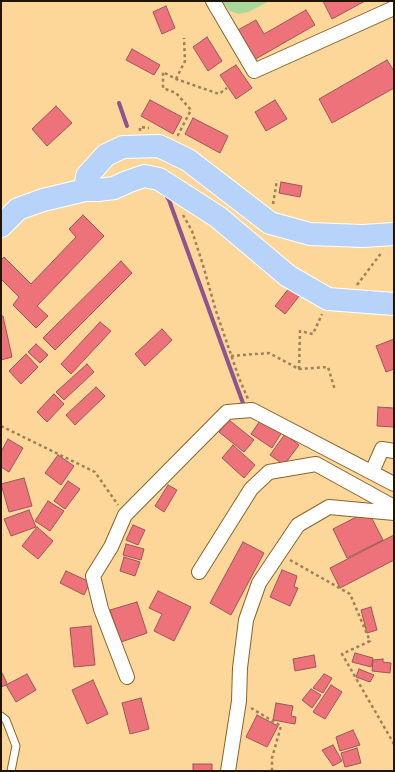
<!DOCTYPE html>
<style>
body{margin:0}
#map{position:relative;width:395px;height:772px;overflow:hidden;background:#fdd69a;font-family:"Golos Text",sans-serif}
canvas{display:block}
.frame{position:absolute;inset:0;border:2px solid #221400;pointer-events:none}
</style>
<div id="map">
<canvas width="395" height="772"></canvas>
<div class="frame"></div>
</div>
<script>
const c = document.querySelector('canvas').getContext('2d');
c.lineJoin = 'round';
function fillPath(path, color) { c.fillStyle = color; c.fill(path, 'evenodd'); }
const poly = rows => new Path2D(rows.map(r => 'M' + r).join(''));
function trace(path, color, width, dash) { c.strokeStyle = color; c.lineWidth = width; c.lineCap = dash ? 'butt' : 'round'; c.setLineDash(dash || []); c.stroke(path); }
fillPath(poly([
 [222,1,270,1,248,12,239,14,230,11]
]), '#aad89a');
trace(poly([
 [119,103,127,126],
 [165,194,169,200,244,406]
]), '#8c5590', 4);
const building = poly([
 [323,1,365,1,332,19,323,1],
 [166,6,175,28,162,34,153,12,166,6],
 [306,10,315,25,254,60,238,30,256,20,264,34,306,10],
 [207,37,222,61,208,71,193,47,207,37],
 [132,49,160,65,154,75,126,60,132,49],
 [387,60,394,71,394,88,332,123,319,99,387,60],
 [236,65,252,88,236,99,220,75,236,65],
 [150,100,182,117,173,134,141,116,150,100],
 [275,100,287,119,266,131,255,112,275,100],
 [56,106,72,123,47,146,32,129,56,106],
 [193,118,228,136,220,153,185,134,193,118],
 [281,182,302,186,300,197,279,193,281,182],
 [83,215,104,236,37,306,48,316,36,328,13,305,19,297,1,279,1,260,4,257,31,284,76,237,69,229,83,215],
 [121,261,132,273,55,350,43,338,121,261],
 [290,287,300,295,285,314,275,306,290,287],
 [1,316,3,316,12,357,1,360,1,316],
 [100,322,111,331,71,374,61,364,100,322],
 [162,329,172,340,145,366,135,354,162,329],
 [394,339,394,369,386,372,376,346,394,339],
 [36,344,48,355,40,363,28,352,36,344],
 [26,354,38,367,21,384,9,371,26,354],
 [87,364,94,372,64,400,56,392,87,364],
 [96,387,105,396,75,425,66,415,96,387],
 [54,394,64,404,47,422,37,412,54,394],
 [378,407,394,408,394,427,377,426,378,407],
 [262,418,282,432,272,448,251,434,262,418],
 [229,420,254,440,244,452,219,432,229,420],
 [285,434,299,445,284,465,270,455,285,434],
 [8,439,23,448,9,472,1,467,1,452,8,439],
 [233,445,255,465,244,478,222,458,233,445],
 [58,455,74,466,61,485,45,473,58,455],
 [24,478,32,506,9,512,1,484,24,478],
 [68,481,80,489,65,509,54,501,68,481],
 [168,485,177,490,164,512,155,506,168,485],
 [48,501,64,511,50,531,35,521,48,501],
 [29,510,36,527,11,536,4,519,29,510],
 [368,511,383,540,347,558,333,529,368,511],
 [133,525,145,530,138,545,126,540,133,525],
 [37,527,53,541,38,559,22,546,37,527],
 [394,535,394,560,340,588,330,568,394,535],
 [243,542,264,553,231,615,210,603,243,542],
 [126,544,144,549,141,560,123,555,126,544],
 [124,557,140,562,135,576,120,571,124,557],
 [282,570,297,576,294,587,298,588,290,606,270,597,282,570],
 [66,571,90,582,84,595,60,583,66,571],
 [158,591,191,607,174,641,154,631,162,614,149,608,158,591],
 [137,602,147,633,121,642,110,610,137,602],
 [371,607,377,630,367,633,361,610,371,607],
 [91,626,95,665,74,667,70,628,91,626],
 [355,653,373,658,371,667,352,662,355,653],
 [314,655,316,667,295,671,293,659,314,655],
 [383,659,383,662,391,663,390,673,372,671,373,660,383,659],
 [359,669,374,675,370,682,356,677,359,669],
 [1,671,7,683,6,685,1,687,1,671],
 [27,674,36,690,16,702,6,685,27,674],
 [324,674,332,678,323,693,313,688,324,674],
 [93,680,108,714,87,724,72,690,93,680],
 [331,685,342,692,325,719,313,712,331,685],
 [311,689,321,695,312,708,302,700,311,689],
 [141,698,149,729,130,734,122,703,141,698],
 [276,703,293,706,291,716,296,717,295,724,273,720,276,703],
 [257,715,278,726,267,747,246,737,257,715],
 [353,730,360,745,340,751,336,737,353,730],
 [333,745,342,761,333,766,322,750,333,745],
 [357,748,361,763,345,767,341,753,357,748],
 [193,764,212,764,212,771,193,771,193,764]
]);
fillPath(building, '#ee7279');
trace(building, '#9a575a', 1);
const service = poly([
 [1,716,6,720,16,746,11,771]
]);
const minor = poly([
 [213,1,254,71,394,8],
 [372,472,382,449,394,451],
 [199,572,251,489,269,472,316,464,394,507],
 [127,677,101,609,93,576,111,547,125,515,227,412,252,410,394,484],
 [228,771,239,701,240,668,246,620,259,583,298,525,329,507,394,513]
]);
const primary = poly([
 [85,190,87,176,106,155,123,147,159,146,188,160,270,223,310,234,363,236,394,234],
 [1,226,18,209,43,200,85,190,98,190,114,188,127,182,144,176,159,179,218,217,288,276,328,299,394,304]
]);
trace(service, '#88652a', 9);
trace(minor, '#88652a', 16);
trace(primary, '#fff', 24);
trace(poly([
 [176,79,185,61,184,38],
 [140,131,140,127,149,128],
 [177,135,178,135,191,110,176,93,163,88,163,72,176,79,219,94,227,88],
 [273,204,277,180],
 [183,215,192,231,203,265,216,311,239,378,248,399],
 [357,285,382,252],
 [231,356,269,353,299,369,328,367,335,390],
 [299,369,300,331,313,334,322,314],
 [1,426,95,472,118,505],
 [290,560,350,594,370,641,342,654,394,744],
 [251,708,281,726,272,758,272,771]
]), '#9d8157', 2.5, [3, 3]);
trace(service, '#fff', 7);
trace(minor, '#fff', 14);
trace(primary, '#b8d3fa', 22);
</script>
